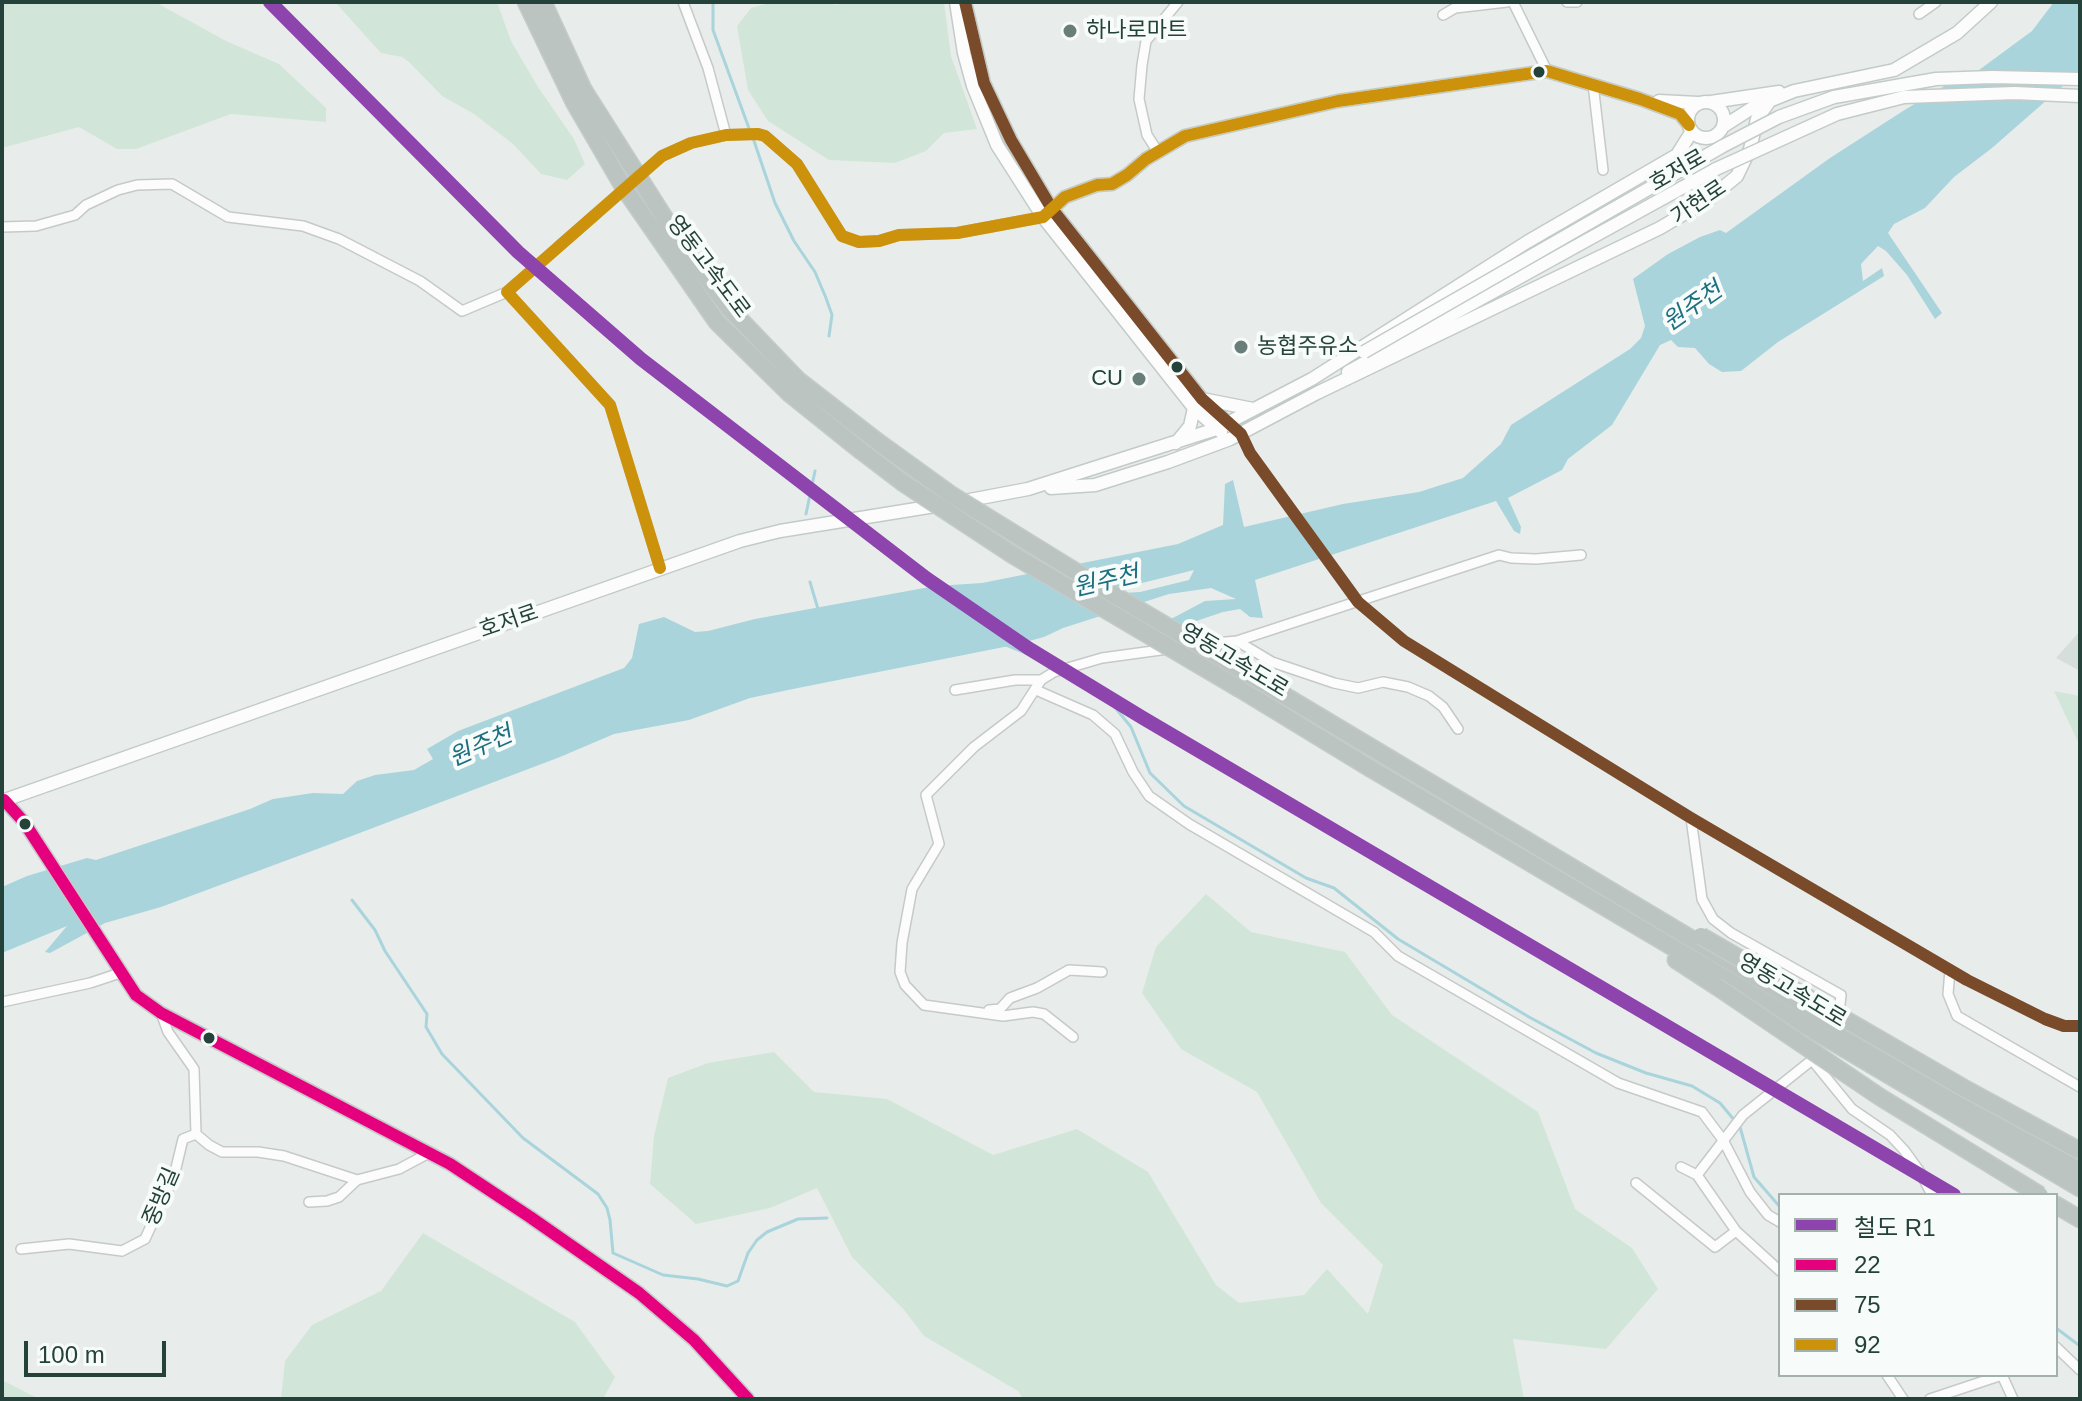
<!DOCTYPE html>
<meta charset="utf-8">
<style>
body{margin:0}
#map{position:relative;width:2082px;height:1401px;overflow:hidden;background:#e8edeb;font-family:Arial,"Noto Sans KR",sans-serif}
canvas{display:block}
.frame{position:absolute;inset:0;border:4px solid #24423a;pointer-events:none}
.legend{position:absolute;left:1778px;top:1193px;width:280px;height:184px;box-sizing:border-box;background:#f7fbf9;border:2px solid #a3b1ad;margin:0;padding:10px 14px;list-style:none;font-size:24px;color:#24423a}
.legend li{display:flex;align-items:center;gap:16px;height:40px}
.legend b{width:40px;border:2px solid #a3b1ad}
.scale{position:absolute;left:24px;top:1341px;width:142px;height:36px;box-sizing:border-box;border:4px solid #24423a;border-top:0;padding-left:10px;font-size:24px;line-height:28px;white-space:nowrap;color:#24423a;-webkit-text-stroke:6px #f7fbf9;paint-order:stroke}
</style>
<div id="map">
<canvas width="2082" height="1401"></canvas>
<div class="frame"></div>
<ul class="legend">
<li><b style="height:10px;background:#8e44ad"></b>철도 R1</li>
<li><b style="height:10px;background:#e5007d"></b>22</li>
<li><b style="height:10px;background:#7a4b2a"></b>75</li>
<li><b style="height:10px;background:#cd920c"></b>92</li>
</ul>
<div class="scale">100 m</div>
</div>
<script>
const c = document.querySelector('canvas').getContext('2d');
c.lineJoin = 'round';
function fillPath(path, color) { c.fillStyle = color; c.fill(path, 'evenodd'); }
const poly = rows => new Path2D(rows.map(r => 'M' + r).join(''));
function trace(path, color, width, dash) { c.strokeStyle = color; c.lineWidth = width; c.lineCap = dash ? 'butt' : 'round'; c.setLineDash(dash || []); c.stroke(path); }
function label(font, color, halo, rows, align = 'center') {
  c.font = font + ' Arial,"Noto Sans KR",sans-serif'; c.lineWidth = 8; c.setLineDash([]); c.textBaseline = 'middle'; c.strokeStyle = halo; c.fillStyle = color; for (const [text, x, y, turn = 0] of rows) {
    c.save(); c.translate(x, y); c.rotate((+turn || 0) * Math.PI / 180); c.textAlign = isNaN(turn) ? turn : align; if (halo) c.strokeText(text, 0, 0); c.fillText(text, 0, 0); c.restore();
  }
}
fillPath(poly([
 [2080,631,2080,671,2056,658]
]), '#d6dedb');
fillPath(poly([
 [2,2,155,2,226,41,279,64,326,108,326,122,231,114,136,149,117,149,79,127,2,148],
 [335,2,497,2,511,41,538,87,574,139,585,164,567,180,541,174,513,144,474,114,442,96,409,62,402,57,381,53],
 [773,2,817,2,837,5,843,2,944,2,951,56,977,129,944,133,926,151,895,163,829,160,768,121,748,90,737,26,751,8],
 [2054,691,2080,696,2080,746],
 [1206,894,1251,932,1345,952,1392,1015,1538,1112,1575,1209,1632,1248,1658,1289,1606,1349,1513,1339,1524,1399,1023,1399,1018,1391,924,1336,905,1311,852,1257,817,1188,770,1208,696,1224,650,1184,654,1136,668,1078,708,1063,774,1052,814,1092,887,1099,993,1155,1077,1129,1148,1172,1216,1285,1239,1303,1304,1295,1327,1269,1368,1314,1383,1265,1321,1203,1257,1092,1181,1049,1142,993,1156,947],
 [423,1233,575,1322,615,1377,603,1399,281,1399,285,1361,312,1325,381,1291],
 [2,1380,39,1399,2,1399]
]), '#d1e6d8');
fillPath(poly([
 [2054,2,2080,2,2080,71,1992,148,1954,177,1925,208,1894,224,1888,233,1942,313,1935,319,1907,275,1886,251,1878,246,1861,264,1863,281,1882,268,1884,276,1778,342,1741,371,1722,372,1709,364,1695,348,1678,347,1671,340,1660,345,1612,425,1568,459,1562,470,1508,498,1521,527,1520,534,1514,531,1496,501,1255,580,1263,618,1250,617,1240,609,1223,612,1149,637,1169,620,1205,601,1236,599,1211,588,1169,594,1063,628,1044,637,1014,645,788,690,750,698,689,720,614,734,560,757,328,845,161,907,105,923,50,953,45,952,67,926,2,953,2,887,27,876,87,858,96,860,250,809,273,799,313,793,343,794,357,781,375,775,414,770,433,759,427,749,458,731,624,668,632,658,639,624,664,617,695,632,708,631,755,619,935,586,982,583,1178,544,1223,525,1225,484,1233,480,1244,527,1343,504,1419,492,1463,478,1501,444,1511,425,1630,349,1641,338,1645,326,1633,279,1668,254,1700,237,1720,230,1726,233,1830,158,1903,111,1951,82,1960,84,2032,31],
 [1194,570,1189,580,1140,592,1123,593,1130,586]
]), '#a9d4db');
trace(poly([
 [713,2,713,30,750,131],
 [753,138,775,203,794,241,815,272,826,298,832,315,829,336],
 [806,514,815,471],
 [810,582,818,609],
 [1006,645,1043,660,1057,669],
 [1063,673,1113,705,1131,727,1150,773,1184,806,1306,878,1334,888,1398,939,1529,1017,1596,1053,1646,1073,1692,1086,1720,1103,1740,1127,1754,1177,1780,1207],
 [352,900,375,930,385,951,427,1014,426,1027,442,1054,523,1138,598,1194,607,1208,610,1220,613,1253,663,1275,698,1279,727,1286,738,1281,748,1253,757,1240,767,1232,798,1219,827,1218],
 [2056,1328,2080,1346]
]), '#a9d4db', 3);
trace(poly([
 [595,215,662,156],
 [517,283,559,246]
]), '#c1cbc8', 9, [9, 4.5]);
const street = poly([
 [683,2,708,68,726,135],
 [1513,2,1547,71],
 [1567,2,1577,2],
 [1919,14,1936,2],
 [1443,15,1455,8,1507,2],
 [1593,84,1603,170],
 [1158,152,1147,135,1139,99,1142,65,1146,41,1178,2],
 [662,156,691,143,726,135,758,134,765,136,797,164,842,236,859,242,879,241,899,235,957,233,1043,217],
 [2,227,36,226,75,215,86,205,118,190,137,185,172,184,228,217,303,226,339,239,420,281,462,311,507,292],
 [559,246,595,215],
 [517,283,507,292,610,405,660,568],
 [1241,434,1250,453,1358,602,1404,641,1691,818,1967,980,2045,1019,2064,1026,2080,1026],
 [1237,641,1272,662,1334,683,1358,688,1383,682,1408,687,1429,696,1443,707,1458,729],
 [1203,644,1237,641,1499,555,1511,558,1536,559,1581,555],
 [955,690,1015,680,1041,680],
 [1036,690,1093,715,1115,734,1133,772,1149,796,1189,824,1374,932,1398,956,1618,1083,1702,1112,1723,1140,1750,1192,1768,1215,1780,1222],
 [1691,818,1702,899,1713,919,1731,933,1841,995,1839,1013],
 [1950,970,1948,994,1957,1016,2080,1087],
 [2,1002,90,983,120,973],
 [989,1010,1000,1009,1010,998,1037,988,1069,970,1102,972],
 [1073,1037,1044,1014,1033,1012,1003,1016,924,1005,905,985,900,972,902,943,912,889,939,844,926,795,974,747,1021,711,1041,680,1054,672,1102,658,1168,649],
 [1815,1055,1812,1060,1852,1109,1890,1135,1904,1150,1920,1172,1932,1195],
 [196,1134,209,1145,222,1152,258,1152,284,1156,357,1180,399,1169,429,1153],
 [1681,1167,1697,1175,1736,1231,1780,1271],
 [1697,1175,1743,1115,1812,1060],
 [1636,1183,1715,1247,1736,1231],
 [309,1202,327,1201,339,1197,357,1180],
 [21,1249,69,1244,122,1251,145,1239,174,1176,183,1139,196,1134,194,1069,168,1032,161,1013],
 [2056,1347,2080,1370],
 [1887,1375,1903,1399],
 [2002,1375,2013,1399],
 [1930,1399,2002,1375]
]);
const secondary = poly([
 [956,2,964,53,973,86,997,145,1043,217,1194,408,1221,432],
 [965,2,984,83,1011,140,1052,209,1202,399,1231,426],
 [1659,101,1698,103],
 '1688 120a18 18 0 1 1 36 0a18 18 0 1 1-36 0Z',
 [1711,102,1779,92],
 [1724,126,1752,108,1794,91,1894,70,1957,33,1991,2],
 [1043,217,1065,197,1097,185,1112,184,1127,175,1146,159,1185,136,1338,101,1547,71,1640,99,1680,114,1689,125],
 [1348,372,1716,169],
 [1202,399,1253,409],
 [1176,443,1190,426,1194,408],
 [1051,488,1095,485,1168,462,1230,439,1317,393,1660,228,1709,199,1737,176,1750,149,1757,119,1769,102],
 [959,502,1028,489,1216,429,1312,379,1527,242,1677,155,1692,131],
 [4,800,24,822,136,995,161,1013,450,1164,530,1217,639,1293,694,1340,748,1399],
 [2,801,740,541,780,531,941,505]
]);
const highway = poly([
 [526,2,574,102,624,188,717,322,789,393,860,450],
 [543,2,583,89,683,247,729,308,798,380,878,442],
 [1260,681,2080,1171],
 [1240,689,1368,767,2080,1188],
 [1676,960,1716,986],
 [2056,1205,2080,1219]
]);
trace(street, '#c5cac8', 12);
trace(secondary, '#c3cbc8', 15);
trace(highway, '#c3ccc9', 19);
trace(street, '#fcfcfc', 9);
trace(secondary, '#fcfcfc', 12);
trace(highway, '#bcc4c2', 16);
const secondaryBridge = poly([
 [1716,169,1837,114,1904,97,2015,93,2080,96],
 [1364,352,1723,146,1779,117,1834,97,1936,79,1992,77,2080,79]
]);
const highwayBridge = poly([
 [878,442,950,494,1104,589,1260,681],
 [860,450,902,482,1013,555,1240,689],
 [1701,936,1962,1087,2080,1151],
 [1716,986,1880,1097,2040,1195]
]);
trace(secondaryBridge, '#c3cbc8', 15, []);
trace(highwayBridge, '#c3ccc9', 19, []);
trace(secondaryBridge, '#fcfcfc', 12);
trace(highwayBridge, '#bcc4c2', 16);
trace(poly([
 [4,800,24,822,136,995,161,1013,450,1164,530,1217,639,1293,694,1340,748,1399]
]), '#e5007d', 12);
trace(poly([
 [965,2,984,83,1011,140,1052,209,1202,399,1241,434,1250,453,1358,602,1404,641,1691,818,1967,980,2045,1019,2064,1026,2080,1026]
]), '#7a4b2a', 12);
trace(poly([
 [660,568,610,405,507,292,662,156,691,143,726,135,758,134,765,136,797,164,842,236,859,242,879,241,899,235,957,233,1043,217,1065,197,1097,185,1112,184,1127,175,1146,159,1185,136,1338,101,1547,71,1640,99,1680,114,1689,125]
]), '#cd920c', 12);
trace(poly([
 [270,2,518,252,641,359,926,578,1028,648,1143,718,1954,1195]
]), '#8e44ad', 14);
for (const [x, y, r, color] of [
 [1070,31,8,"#697e78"],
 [1539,72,7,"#24423a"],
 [1241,347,8,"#697e78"],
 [1177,367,7,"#24423a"],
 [1139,379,8,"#697e78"],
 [25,824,7,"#24423a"],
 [209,1038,7,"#24423a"]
]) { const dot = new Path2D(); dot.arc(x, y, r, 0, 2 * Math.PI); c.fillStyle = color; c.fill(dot); trace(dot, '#f7fbf9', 3); }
label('22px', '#24423a', '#f7fbf9', [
 ["하나로마트",1086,31],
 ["농협주유소",1257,347],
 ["CU",1123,379,"right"]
], 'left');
label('22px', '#24423a', '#f7fbf9', [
 ["호저로",1678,171,-30],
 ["가현로",1699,203,-34],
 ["영동고속도로",708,267,53],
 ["호저로",509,622,-19],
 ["영동고속도로",1234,661,31],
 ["영동고속도로",1792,991,31],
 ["중방길",162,1197,-67]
]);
label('italic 24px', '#1c6f80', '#f7fbf9', [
 ["원주천",1693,307,-35],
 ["원주천",1106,582,-13],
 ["원주천",481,747,-24]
]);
</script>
